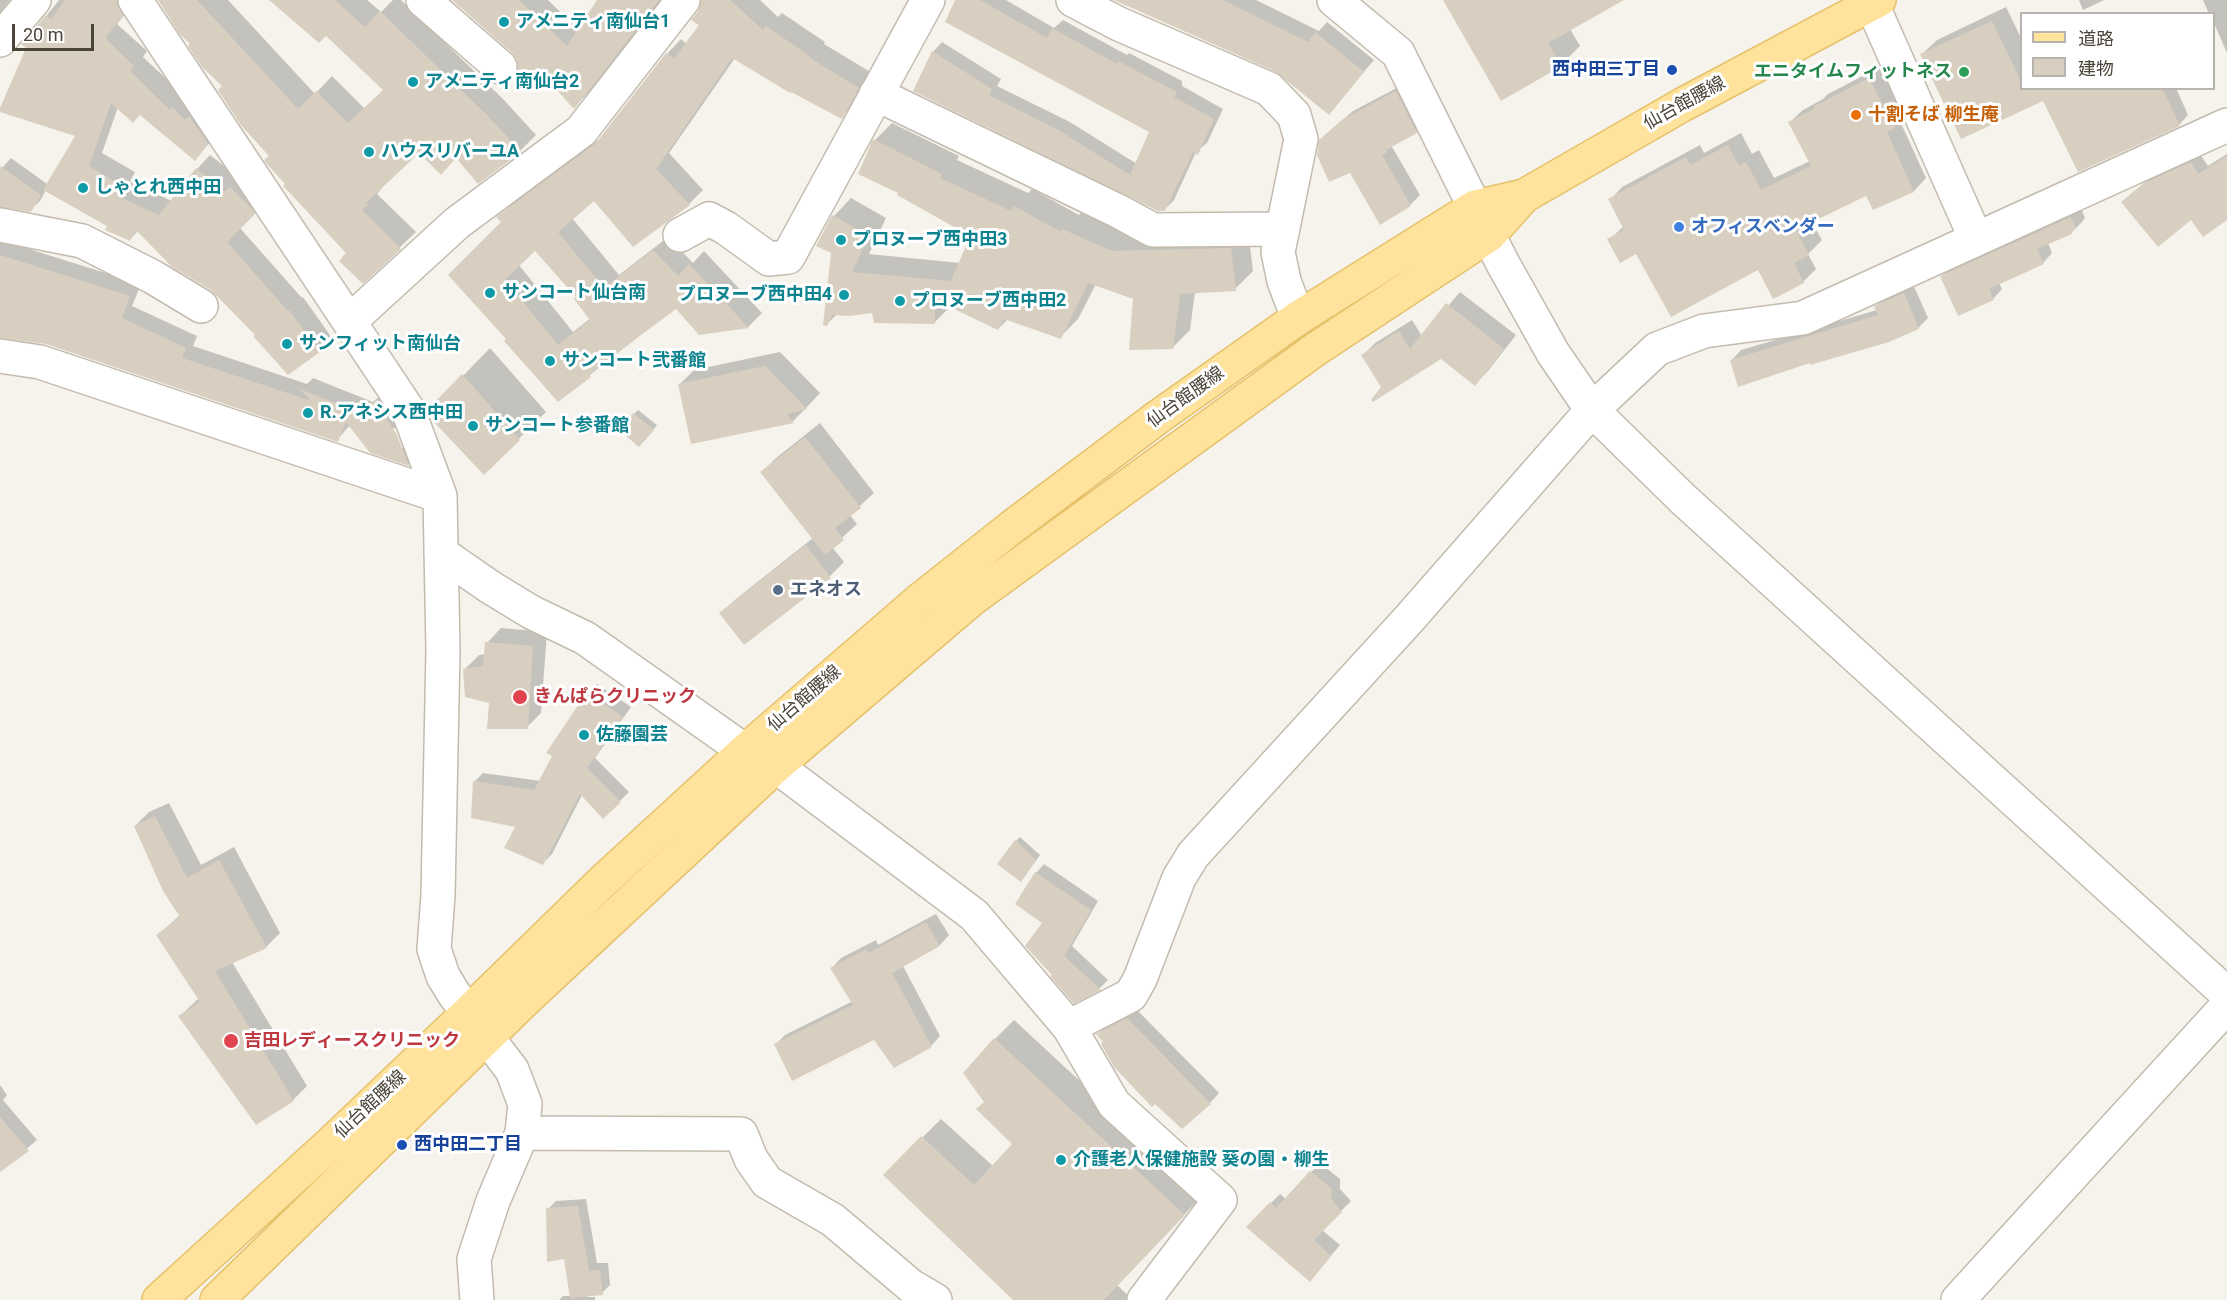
<!DOCTYPE html>
<meta charset="utf-8">
<style>
body{margin:0}
#map{position:relative;width:2227px;height:1300px;overflow:hidden;background:#f6f3ec;font-family:Roboto,"Noto Sans JP",sans-serif}
canvas{display:block}
.legend{position:absolute;left:2020px;top:12px;width:195px;height:78px;box-sizing:border-box;background:#fff;border:2px solid #b7b4b0;margin:0;padding:8px 10px;list-style:none;font-size:18px;color:#4b4439}
.legend li{display:flex;align-items:center;gap:12px;height:30px}
.legend b{width:30px;border:2px solid #b7b4b0}
.scale{position:absolute;left:12px;top:24px;width:82px;height:27px;box-sizing:border-box;border:3px solid #4b4439;border-top:0;padding-left:8px;font-size:18px;line-height:21px;white-space:nowrap;color:#4b4439;-webkit-text-stroke:4px #fff;paint-order:stroke}
</style>
<div id="map">
<canvas width="2227" height="1300"></canvas>
<ul class="legend">
<li><b style="height:8px;background:#ffe39c"></b>道路</li>
<li><b style="height:16px;background:#d8cfc1"></b>建物</li>
</ul>
<div class="scale">20 m</div>
</div>
<script>
const c = document.querySelector('canvas').getContext('2d');
c.lineJoin = 'round';
function fillPath(path, color) { c.fillStyle = color; c.fill(path, 'evenodd'); }
const poly = rows => new Path2D(rows.map(r => 'M' + r).join(''));
function trace(path, color, width, dash) { c.strokeStyle = color; c.lineWidth = width; c.lineCap = dash ? 'butt' : 'round'; c.setLineDash(dash || []); c.stroke(path); }
function label(font, color, halo, rows, align = 'center') {
  c.font = font + ' Roboto,"Noto Sans JP",sans-serif'; c.lineWidth = 6; c.setLineDash([]); c.textBaseline = 'middle'; c.strokeStyle = halo; c.fillStyle = color; for (const [text, x, y, turn = 0] of rows) {
    c.save(); c.translate(x, y); c.rotate((+turn || 0) * Math.PI / 180); c.textAlign = isNaN(turn) ? turn : align; if (halo) c.strokeText(text, 0, 0); c.fillText(text, 0, 0); c.restore();
  }
}
fillPath(poly([
 [0,0,10,0,0,13],
 [59,0,133,0,135,2,117,24,147,51,143,57,221,130,195,159,140,114,118,107,102,153,135,172,130,182,172,201,197,169,210,155,267,199,240,228,302,298,303,297,332,338,319,351,257,335,212,289,138,231,130,239,46,190,40,201,30,210,0,205,2,168,11,158,47,184,77,135,28,47,24,44],
 [159,0,228,0,315,94,332,76,365,109,385,90,326,34,271,0,367,0,381,12,393,0,401,0,504,100,536,135,520,151,457,157,419,151,381,187,382,188,377,194,416,232,363,282,348,253,287,184,224,86],
 [454,0,548,0,579,30,599,0,661,0,588,93,574,107,540,68,519,60,513,52],
 [703,0,760,0,778,17,782,13,825,42,824,44,872,73,856,103,841,117,735,58,669,153,703,190,689,204,594,199,572,218,619,275,668,237,693,263,704,251,762,313,748,327,676,307,558,400,508,339,450,275,503,222,498,218,512,204,601,138,667,54,681,39,687,44,702,25],
 [535,249,578,297,591,318,573,332,519,265],
 [957,0,1006,0,1054,28,1063,20,1127,55,1129,53,1182,81,1182,86,1223,109,1207,143,1196,152,1174,200,1164,210,915,90,933,52,942,42,1001,79,997,86,1070,122,1137,164,1151,131],
 [1117,0,1256,0,1319,31,1327,22,1374,60,1329,113,1277,70],
 [1445,0,1621,0,1570,29,1580,46,1561,65],
 [2079,0,2104,0,2083,10],
 [2203,0,2227,0,2227,53,2214,23,2214,14,2209,14],
 [2006,7,2022,40,2022,88,2176,88,2188,115,2179,125,2042,94,2031,105,1922,54,1937,40],
 [1882,66,1907,114,1900,121,1926,178,1914,191,1874,208,1867,194,1811,221,1822,240,1808,254,1816,269,1803,282,1758,268,1637,252,1609,240,1624,226,1610,200,1622,187,1700,145,1704,153,1741,133,1752,154,1759,150,1774,178,1810,161,1790,122,1803,110,1823,99,1828,94],
 [1406,83,1426,123,1416,132,1391,145,1420,195,1411,204,1381,223,1351,171,1331,130,1353,111],
 [892,123,959,156,957,160,1028,193,1032,189,1079,215,1081,213,1130,233,1248,231,1253,271,1235,289,1195,292,1190,330,1173,347,1134,298,1096,284,1078,319,1060,337,1008,319,998,329,951,306,934,323,874,312,837,314,827,324,833,253,818,245,834,216,851,198,886,218,869,254,960,263,972,235,875,140],
 [2200,154,2208,166,2227,154,2227,218,2191,218,2132,193,2155,174],
 [2081,208,2085,218,2081,223,2071,233,2048,243,2052,253,2043,263,1999,283,2002,289,1993,299,1942,277,1951,267],
 [0,240,141,284,132,306,197,336,193,346,307,384,313,378,373,402,388,389,420,453,408,464,371,452,350,425,337,440,46,343,0,336],
 [396,427,404,448,400,448,393,429],
 [1913,284,1928,318,1918,328,1811,361,1732,360,1741,350,1877,310,1876,307,1885,297],
 [1460,292,1516,335,1488,371,1475,384,1441,357,1383,387,1363,355,1375,343,1412,320,1422,336],
 [490,348,546,412,484,473,430,410],
 [780,352,820,393,807,407,793,421,692,443,680,384,694,370],
 [638,410,657,425,644,441,634,414],
 [820,423,874,493,850,515,857,524,832,547,844,562,830,576,721,613,736,599,813,538,762,472,776,458],
 [501,628,547,632,541,713,527,727,490,701,465,669,479,655,486,654,487,643],
 [597,684,631,707,595,758,629,792,604,817,582,795,552,854,542,864,518,826,474,782,483,773,541,781,588,693],
 [169,803,201,865,234,847,280,933,266,947,232,962,307,1086,293,1100,257,1123,180,1016,199,998,158,935,180,915,135,826,149,812],
 [1020,837,1040,855,1025,876,1016,841],
 [1044,864,1098,901,1072,946,1108,980,1100,988,1074,1002,1044,922,1036,873],
 [936,914,949,935,940,945,903,966,940,1036,931,1046,875,1038,776,1044,785,1035,853,1001,832,968,841,958,876,940,878,945],
 [1137,1010,1219,1093,1210,1103,1105,1042,1098,1034,1107,1025],
 [1014,1020,1203,1195,1117,1285,1130,1297,1127,1300,1015,1300,885,1175,941,1119,993,1166,1014,1144,986,1101,995,1039],
 [0,1085,7,1095,3,1100,37,1140,0,1171],
 [1320,1163,1340,1179,1340,1189,1351,1201,1322,1230,1340,1245,1319,1270,1271,1203,1280,1194,1286,1199],
 [586,1199,597,1263,608,1263,610,1285,602,1293,587,1295,587,1297,595,1297,595,1300,559,1300,563,1296,571,1296,566,1258,548,1209,556,1201]
]), '#0003');
fillPath(poly([
 [65,0,116,0,123,16,105,38,134,66,130,71,170,110,172,107,185,120,189,116,208,144,195,161,140,115,133,123,111,103,89,166,122,186,117,196,159,215,196,168,224,192,230,187,252,209,255,214,227,242,288,311,289,310,320,352,288,375,253,336,255,335,211,290,172,267,136,230,130,241,105,230,107,226,43,190,75,136,0,112,0,108,26,48,21,44,46,15,51,19],
 [158,0,197,0,298,109,316,91,348,123,383,90,326,36,319,43,269,0,335,0,365,27,380,11,488,116,521,152,478,184,456,158,441,175,419,153,366,203,368,205,362,210,401,249,363,284,339,261,346,253,283,186,285,184,266,163,264,160,269,156,240,124,218,90,222,86,202,67,188,46,190,44,179,33],
 [452,0,519,0,567,46,597,0,659,0,574,109,539,70,530,80,518,69,517,60,512,53],
 [701,0,730,0,763,30,766,26,811,57,810,58,859,88,842,119,791,92,790,93,732,58,656,169,690,205,633,247,594,201,558,232,604,288,653,250,678,276,689,264,749,328,699,335,676,309,589,374,591,377,558,402,504,341,506,339,448,275,501,222,496,217,596,143,666,53,674,59,699,25,691,20,698,11],
 [535,251,576,297,574,299,590,320,558,345,505,280],
 [955,0,980,0,1047,38,1052,28,1117,64,1118,61,1177,92,1174,97,1214,119,1198,155,1193,152,1165,211,1158,211,913,91,932,51,992,89,989,95,1060,131,1130,175,1149,132,945,22],
 [1114,0,1223,0,1308,42,1315,32,1364,72,1329,115,1276,72],
 [1443,0,1624,0,1548,43,1562,66,1501,101],
 [1992,21,2022,84,2022,88,2162,88,2180,126,2078,172,2043,101,1961,139,1920,54],
 [1869,78,1895,128,1887,132,1914,192,1873,210,1866,196,1796,230,1809,255,1794,263,1804,283,1773,299,1758,270,1671,317,1636,254,1620,263,1607,239,1624,230,1608,199,1686,157,1691,165,1728,145,1739,166,1746,162,1761,190,1811,166,1788,122,1814,109,1813,107],
 [1396,91,1417,133,1386,150,1387,152,1382,155,1411,206,1380,225,1350,173,1329,182,1317,155,1319,140,1342,120],
 [873,139,942,174,940,178,1011,211,1014,206,1061,232,1062,229,1112,251,1231,248,1236,291,1180,294,1173,349,1129,350,1133,299,1088,283,1061,339,1004,319,998,330,935,300,935,324,874,323,872,313,849,316,832,315,827,326,823,325,831,253,816,246,832,215,869,236,852,272,951,281,970,236,897,195,898,193,858,174],
 [2227,156,2227,220,2203,237,2191,220,2158,247,2121,202,2144,183,2191,162,2198,174],
 [0,166,41,195,31,212,0,207],
 [2071,217,2076,229,2071,231,2072,234,2037,249,2044,264,1989,289,1994,300,1958,316,1940,276],
 [0,255,130,296,122,318,186,348,182,358,311,401,300,389,360,413,375,400,397,435,409,466,370,453,346,422,338,442,46,344,0,338],
 [1904,293,1919,329,1889,342,1810,365,1810,363,1738,387,1730,360,1878,315,1874,306],
 [1446,303,1504,349,1475,386,1441,359,1373,402,1371,400,1381,387,1361,355,1399,331,1410,349],
 [765,366,807,409,787,414,794,423,691,444,678,384],
 [462,374,520,440,484,475,432,420,428,409],
 [633,413,654,430,639,447,619,430],
 [805,437,861,508,835,528,844,540,825,555,760,472],
 [806,545,831,578,744,645,719,613],
 [485,642,533,646,528,729,487,729,489,703,465,697,463,669,483,666],
 [587,692,623,717,587,768,621,802,603,819,580,794,543,865,504,848,515,827,471,818,473,781,534,790,552,756,546,753],
 [155,816,187,878,219,860,267,948,215,971,294,1101,256,1125,178,1016,200,1002,156,935,180,917,163,891,134,826],
 [1015,840,1036,860,1021,882,997,864],
 [1035,872,1091,910,1064,956,1101,990,1074,1004,1050,976,1052,975,1025,946,1042,923,1015,904],
 [926,922,940,946,892,973,932,1047,894,1068,874,1040,792,1081,774,1044,853,1005,830,968,866,949,869,953],
 [1127,1018,1211,1104,1182,1129,1155,1104,1152,1107,1114,1067,1101,1044,1103,1042,1096,1034],
 [994,1038,1185,1215,1104,1300,1013,1300,883,1175,921,1136,974,1185,1012,1144,976,1109,984,1102,963,1073],
 [0,1117,29,1151,0,1172],
 [1310,1171,1332,1189,1331,1199,1342,1212,1314,1240,1331,1256,1310,1282,1246,1227,1270,1202,1276,1208],
 [578,1206,589,1271,600,1270,603,1295,570,1298,564,1259,547,1262,546,1208]
]), '#d8cfc1');
const minor = poly([
 [135,0,408,410,440,496,443,650,438,895,434,949,443,976,454,994,512,1070,525,1104,522,1133,493,1201,474,1259,477,1300],
 [423,0,500,67],
 [1073,0,1119,24,1269,89,1294,115,1301,139,1278,252,1284,281,1298,318],
 [1334,0,1398,53,1502,262,1553,353,1592,410,1683,499,2227,994],
 [1870,0,1976,239],
 [0,40,34,0],
 [876,94,1118,211,1153,230,1283,229],
 [0,225,82,241,153,277,201,306],
 [680,235,709,219,726,228,769,259,788,257,928,0],
 [350,321,457,223,581,131,683,0],
 [0,356,40,362,440,496],
 [441,553,490,587,531,612,585,638,745,751],
 [776,766,974,915,1069,1027],
 [522,1133,741,1134,751,1159,767,1182,833,1220,911,1286,935,1300],
 [1144,1300,1220,1200,1114,1104,1069,1027,1131,995,1140,979,1179,878,1193,855,1409,619,1592,410,1657,349,1704,331,1803,318,2227,125],
 [1958,1300,2227,1006]
]);
const major = poly([
 [159,1300,329,1145,468,1013,602,882,745,751,921,599,1012,527,1158,417,1298,318,1475,207,1524,196,1682,105,1879,0],
 [217,1300,526,999,776,766,972,599,1316,349,1489,235,1524,196]
]);
trace(minor, '#c2bbae', 36);
trace(major, '#e6c16a', 36);
trace(minor, '#fff', 33);
trace(major, '#ffe39c', 33);
for (const [x, y, r, color] of [
 [504,22,6,"#0f9aa8"],
 [1672,70,6,"#1a4fb4"],
 [1964,72,6,"#2e9e5b"],
 [413,82,6,"#0f9aa8"],
 [1856,115,6,"#e8710a"],
 [369,152,6,"#0f9aa8"],
 [83,188,6,"#0f9aa8"],
 [1679,227,6,"#3f7fe0"],
 [841,240,6,"#0f9aa8"],
 [490,293,6,"#0f9aa8"],
 [844,295,6,"#0f9aa8"],
 [900,301,6,"#0f9aa8"],
 [287,344,6,"#0f9aa8"],
 [550,361,6,"#0f9aa8"],
 [308,413,6,"#0f9aa8"],
 [473,426,6,"#0f9aa8"],
 [778,590,6,"#5c6f8a"],
 [520,697,8,"#e0444e"],
 [584,735,6,"#0f9aa8"],
 [231,1041,8,"#e0444e"],
 [402,1145,6,"#1a4fb4"],
 [1061,1160,6,"#0f9aa8"]
]) { const dot = new Path2D(); dot.arc(x, y, r, 0, 2 * Math.PI); c.fillStyle = color; c.fill(dot); trace(dot, '#fff', 2); }
label('bold 18px', '#0d838f', '#fff', [
 ["アメニティ南仙台1",516,22],
 ["アメニティ南仙台2",425,82],
 ["ハウスリバーユA",381,152],
 ["しゃとれ西中田",95,188],
 ["プロヌーブ西中田3",853,240],
 ["サンコート仙台南",502,293],
 ["プロヌーブ西中田4",832,295,"right"],
 ["プロヌーブ西中田2",912,301],
 ["サンフィット南仙台",299,344],
 ["サンコート弐番館",562,361],
 ["R.アネシス西中田",320,413],
 ["サンコート参番館",485,426],
 ["佐藤園芸",596,735],
 ["介護老人保健施設 葵の園・柳生",1073,1160]
], 'left');
label('bold 18px', '#164399', '#fff', [
 ["西中田三丁目",1660,70],
 ["西中田二丁目",414,1145,"left"]
], 'right');
label('bold 18px', '#27864d', '#fff', [
 ["エニタイムフィットネス",1952,72]
], 'right');
label('18px', '#4b4439', '#fff', [
 ["仙台館腰線",1685,104,-29],
 ["仙台館腰線",1186,398,-36],
 ["仙台館腰線",805,699,-41],
 ["仙台館腰線",371,1105,-43]
]);
label('bold 18px', '#c56008', '#fff', [
 ["十割そば 柳生庵",1868,115]
], 'left');
label('bold 18px', '#366cbe', '#fff', [
 ["オフィスベンダー",1691,227]
], 'left');
label('bold 18px', '#4e5e75', '#fff', [
 ["エネオス",790,590]
], 'left');
label('bold 18px', '#be3a42', '#fff', [
 ["きんぱらクリニック",534,697],
 ["吉田レディースクリニック",244,1041]
], 'left');
</script>
